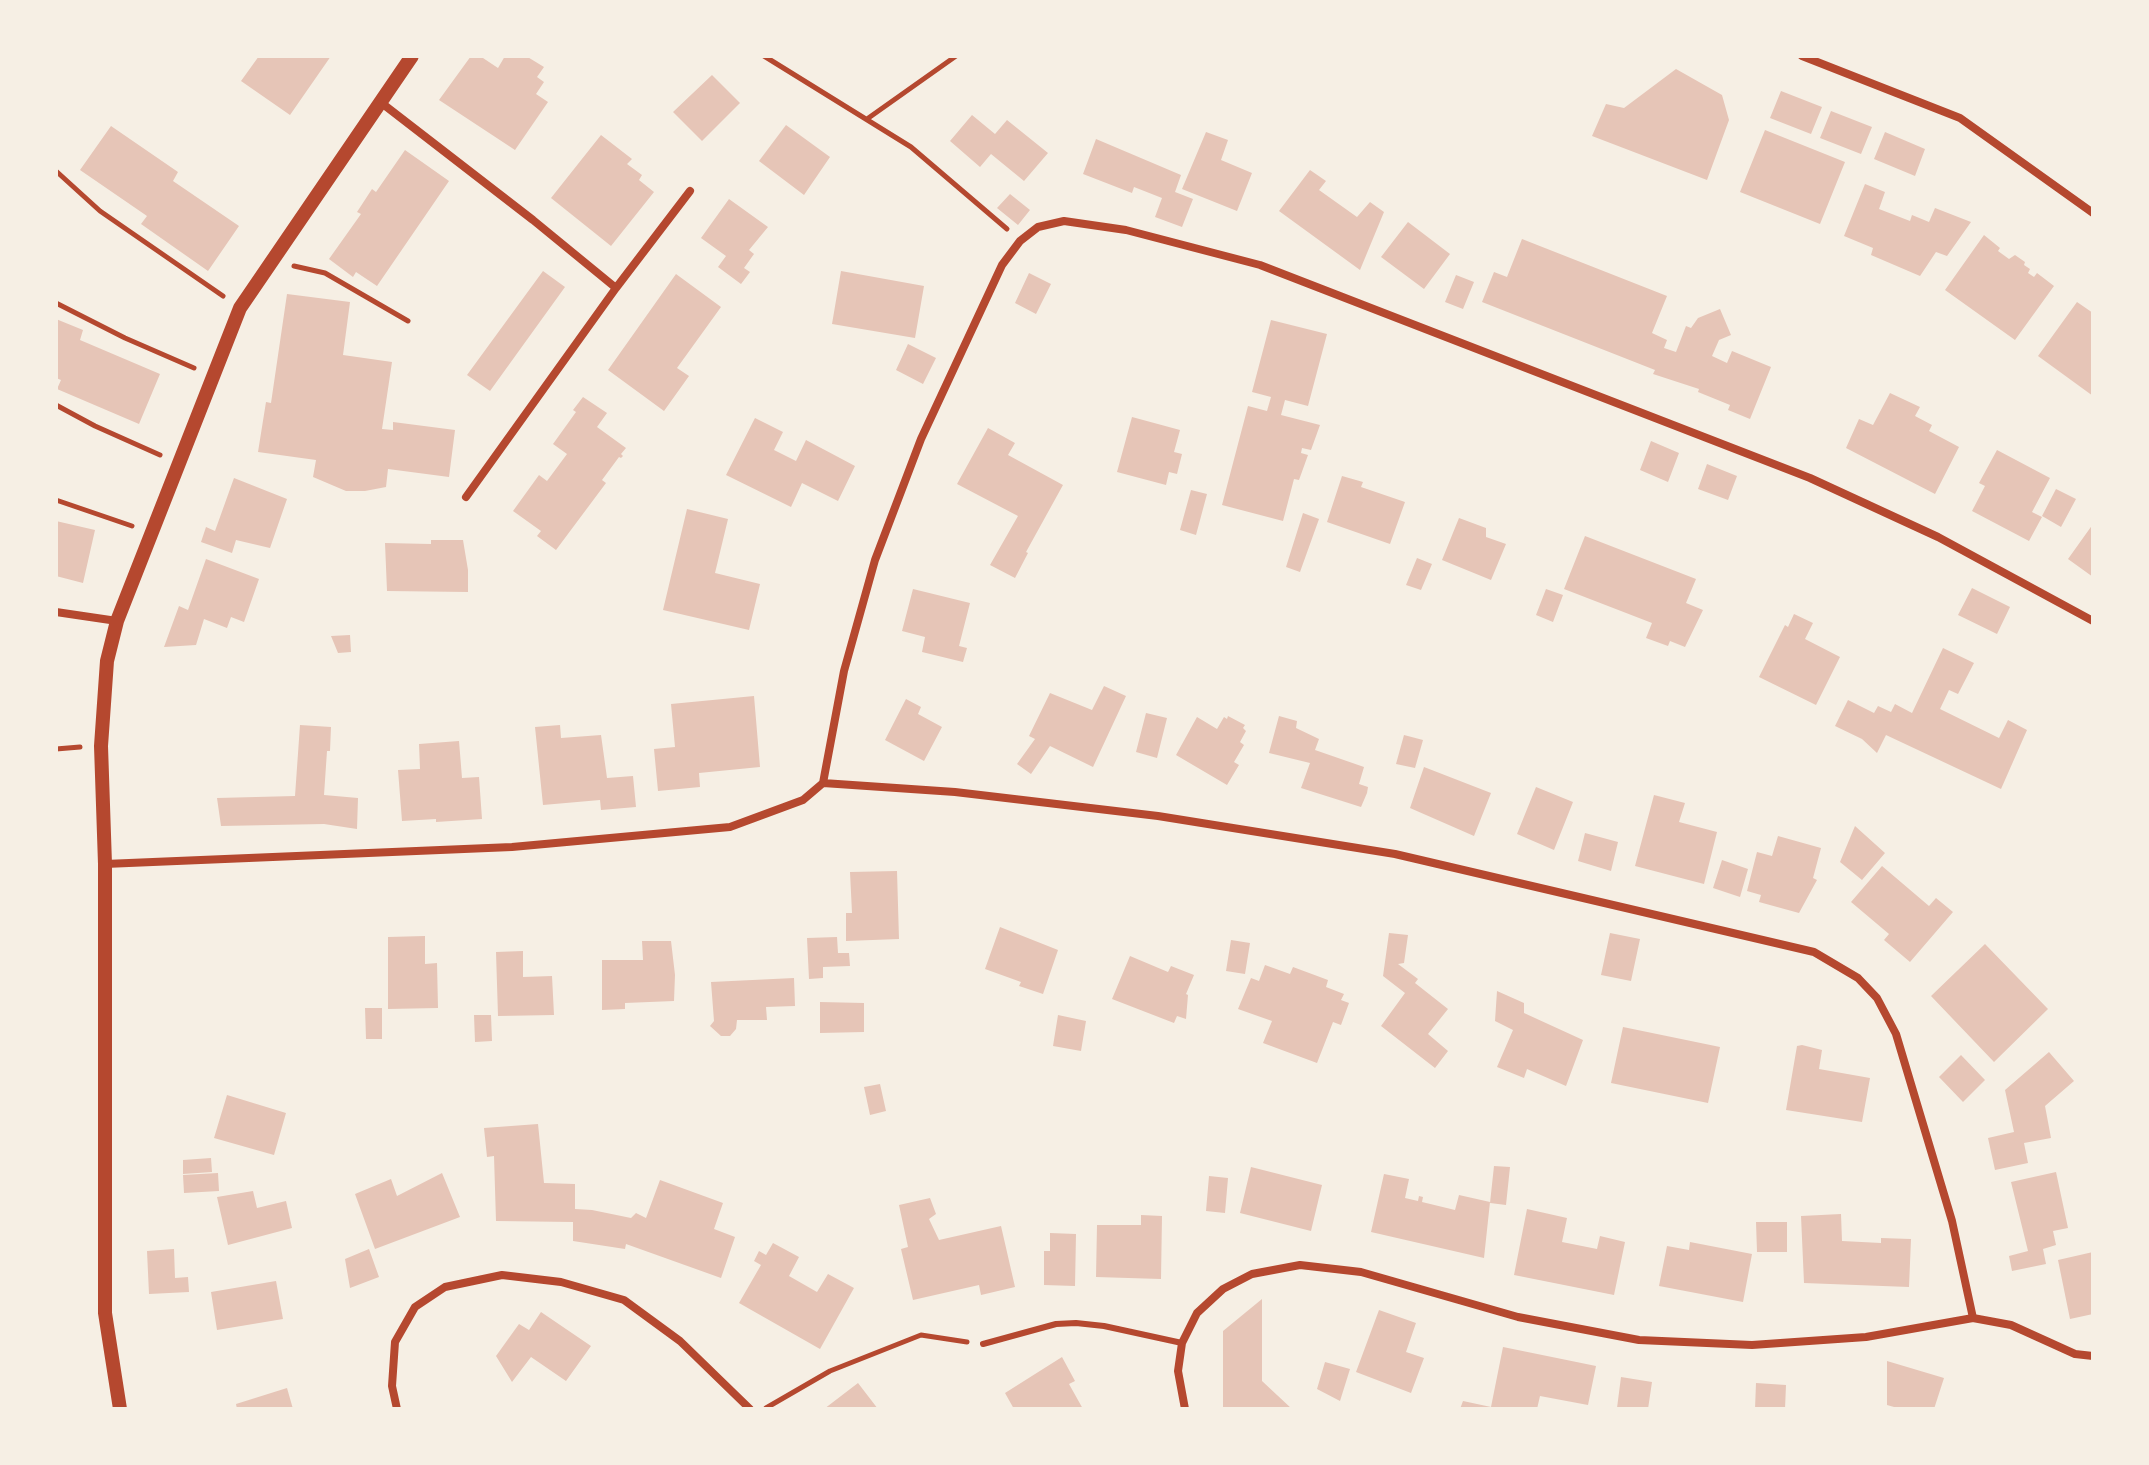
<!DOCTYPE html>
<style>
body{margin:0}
#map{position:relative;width:2149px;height:1465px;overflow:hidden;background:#f6efe4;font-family:"Space Grotesk",sans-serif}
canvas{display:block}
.frame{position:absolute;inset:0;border:58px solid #f6efe4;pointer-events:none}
</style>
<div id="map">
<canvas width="2149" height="1465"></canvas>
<div class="frame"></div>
</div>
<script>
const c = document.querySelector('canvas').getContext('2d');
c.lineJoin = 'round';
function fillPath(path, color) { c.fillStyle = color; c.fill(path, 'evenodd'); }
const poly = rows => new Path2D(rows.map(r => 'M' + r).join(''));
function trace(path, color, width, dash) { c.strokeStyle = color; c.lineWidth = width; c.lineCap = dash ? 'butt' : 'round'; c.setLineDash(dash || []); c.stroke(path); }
fillPath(poly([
 [259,56,331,56,290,115,241,81],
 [471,56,480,56,498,68,505,56,526,56,544,67,537,77,544,82,536,94,548,102,515,150,439,100],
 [1676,69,1722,95,1729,120,1707,180,1592,136,1606,104,1624,108],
 [712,75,740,103,702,141,673,112],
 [1781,91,1822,107,1811,134,1770,118],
 [1831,111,1872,127,1861,154,1820,138],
 [972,115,995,134,1007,120,1048,153,1024,181,991,154,980,167,950,141],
 [786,125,830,157,804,195,759,161],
 [111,126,178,172,173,181,239,226,208,271,141,224,147,216,80,170],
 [1765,130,1845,162,1820,224,1740,192],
 [1206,132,1228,140,1221,160,1252,173,1237,211,1182,189],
 [1885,132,1925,149,1915,176,1874,159],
 [601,135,632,159,627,164,642,175,639,180,654,192,611,246,551,198],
 [1096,139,1181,175,1175,192,1193,199,1182,227,1155,217,1162,198,1134,187,1132,193,1083,174],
 [405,150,449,181,377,286,356,272,353,277,329,259,361,214,357,212,372,189,376,192],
 [1310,170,1326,181,1319,190,1357,217,1370,202,1384,212,1360,270,1279,211],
 [1865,184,1885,192,1879,209,1910,221,1912,215,1929,222,1935,208,1971,222,1947,256,1936,252,1920,276,1871,255,1873,248,1844,236],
 [1010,194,1030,210,1018,225,997,208],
 [729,199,768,227,749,250,754,254,744,268,750,272,741,284,718,267,726,256,701,238],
 [1408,222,1450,254,1424,289,1381,257],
 [1984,235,2000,248,1998,251,2009,259,2015,255,2025,262,2024,265,2030,269,2028,273,2034,277,2037,273,2054,286,2015,340,1945,290],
 [1522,239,1667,296,1652,333,1667,340,1664,348,1676,352,1686,326,1691,328,1698,318,1720,309,1731,335,1719,340,1712,356,1727,363,1732,351,1771,367,1750,419,1728,410,1730,405,1698,392,1699,389,1653,374,1655,370,1482,302,1494,272,1507,277],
 [543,271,565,287,490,391,467,375],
 [841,271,924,286,915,338,832,324],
 [1029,273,1051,284,1036,314,1015,303],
 [676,274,721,307,677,368,689,376,664,411,608,370],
 [1456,275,1474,282,1463,309,1445,302],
 [287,294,350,302,343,355,392,362,382,429,393,430,393,422,455,430,449,477,388,469,386,487,365,491,346,491,313,477,316,460,258,452,266,402,271,403],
 [2077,302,2093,313,2093,396,2038,356],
 [56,319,83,330,80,340,160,374,139,424,57,389,61,380,56,378],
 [1271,320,1327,334,1308,406,1285,400,1281,415,1320,425,1311,450,1302,448,1301,453,1308,455,1299,480,1294,479,1283,521,1222,505,1248,406,1267,411,1271,397,1252,392],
 [908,344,936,358,923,384,896,370],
 [1890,393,1920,407,1915,416,1932,425,1929,431,1959,447,1935,494,1846,448,1859,419,1873,425],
 [583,397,607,413,597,427,626,448,621,454,623,456,621,458,619,457,602,480,606,483,556,550,537,536,541,531,513,511,539,475,547,481,567,454,553,444,576,412,573,410],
 [1132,417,1180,430,1174,452,1182,454,1177,474,1169,472,1166,485,1117,472],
 [755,418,783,432,774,450,796,461,806,440,855,466,838,501,802,483,791,507,726,475],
 [988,428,1015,443,1008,455,1063,485,1026,552,1028,553,1015,578,990,565,1018,516,957,484],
 [1651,441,1679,453,1668,482,1640,470],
 [1997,450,2050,478,2032,512,2042,517,2029,541,1972,511,1985,486,1979,483],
 [1707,464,1737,476,1728,500,1698,489],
 [1342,476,1363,482,1361,487,1405,502,1390,544,1327,522],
 [234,478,287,499,270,548,236,540,232,553,201,542,206,527,215,531],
 [2056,489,2076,499,2061,527,2042,516],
 [1191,490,1207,494,1196,535,1180,530],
 [687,509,728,519,715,573,760,584,749,630,663,610],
 [1303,513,1319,519,1300,572,1286,567],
 [1459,518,1486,528,1486,537,1506,544,1491,580,1442,560],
 [56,521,95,530,83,583,56,576],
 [2093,524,2093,577,2068,559],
 [1585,536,1696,579,1686,603,1703,610,1685,647,1670,641,1668,646,1646,638,1652,623,1564,589],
 [431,540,463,540,468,570,468,592,387,591,385,543,431,544],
 [1417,558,1432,564,1421,590,1406,585],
 [206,559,259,579,244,622,231,617,227,628,204,619,196,645,164,647,179,606,188,610],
 [1972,588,2010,607,1997,634,1958,615],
 [913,589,970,603,959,646,967,648,963,662,922,652,925,637,902,631],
 [1546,589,1563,595,1553,622,1536,615],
 [1794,614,1813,623,1805,639,1840,657,1816,705,1759,677,1785,625,1788,627],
 [350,635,351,652,338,653,331,636],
 [1943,648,1974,663,1958,694,1949,690,1940,709,1999,738,2008,720,2027,730,2001,789,1886,735,1877,753,1862,739,1835,726,1848,700,1874,713,1878,706,1891,712,1895,704,1912,713],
 [1104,686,1126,696,1093,767,1050,746,1031,774,1017,764,1035,739,1029,736,1050,693,1092,710],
 [754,696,760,767,699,773,700,787,658,791,654,749,675,747,671,704],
 [906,699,921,707,918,714,942,727,924,761,885,740],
 [1146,713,1167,718,1157,758,1136,752],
 [1228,716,1245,725,1243,728,1246,731,1240,742,1244,745,1234,762,1239,765,1227,785,1176,755,1197,717,1217,729,1224,717,1227,719],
 [1279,716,1297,721,1296,728,1319,739,1315,750,1364,767,1359,784,1368,787,1367,793,1361,807,1301,788,1310,763,1269,753],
 [300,725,331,727,330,751,327,751,324,795,358,798,357,829,324,824,221,826,217,798,295,796],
 [560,725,561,738,601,735,607,778,633,776,636,807,601,810,600,800,543,805,535,727],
 [1404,735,1423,740,1415,768,1396,764],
 [459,741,462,778,479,777,482,819,436,822,436,819,402,821,398,770,420,769,419,744],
 [1424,767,1491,793,1474,836,1410,808],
 [1536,787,1573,802,1554,850,1517,834],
 [1654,795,1685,803,1679,822,1717,832,1704,884,1635,866],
 [1855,826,1885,853,1862,880,1840,862],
 [1585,833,1618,842,1611,871,1578,861],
 [1778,836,1821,848,1813,878,1817,880,1799,913,1759,902,1761,895,1747,891,1757,852,1772,856],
 [1722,860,1748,869,1740,897,1713,888],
 [1882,866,1929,906,1936,898,1953,912,1910,962,1884,940,1889,934,1851,902],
 [897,871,899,939,846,941,846,913,852,913,850,872],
 [1000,927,1058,950,1043,994,1019,986,1021,982,985,969],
 [1389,933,1408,935,1404,963,1398,964,1418,979,1415,983,1448,1009,1428,1034,1448,1051,1435,1068,1381,1026,1405,993,1383,976],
 [1610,933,1640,939,1631,981,1601,975],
 [425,936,425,964,437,963,438,1008,388,1009,388,937],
 [837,937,838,953,849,953,850,966,823,967,823,978,809,979,807,938],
 [1231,940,1250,943,1245,974,1226,971],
 [642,941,671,941,675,975,674,1001,625,1003,625,1009,602,1010,602,960,643,960],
 [1985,944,2048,1009,1994,1062,1931,996],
 [523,951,523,977,552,976,554,1015,498,1016,496,952],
 [1130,956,1168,972,1171,966,1194,975,1186,994,1188,995,1186,1019,1177,1016,1174,1023,1112,999],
 [1265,965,1290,974,1293,967,1328,980,1326,987,1344,994,1341,1000,1349,1003,1341,1025,1333,1022,1317,1063,1263,1043,1272,1021,1238,1009,1251,978,1259,981],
 [794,978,795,1006,766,1007,767,1020,737,1020,736,1029,730,1036,721,1036,710,1026,714,1021,711,982],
 [1497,991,1524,1003,1524,1013,1583,1040,1566,1086,1527,1069,1524,1078,1497,1067,1513,1030,1495,1021],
 [820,1002,864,1003,864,1032,820,1033],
 [365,1008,382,1008,382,1039,366,1039],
 [474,1015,491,1015,492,1041,475,1042],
 [1058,1015,1086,1021,1081,1051,1053,1046],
 [1623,1027,1720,1047,1708,1103,1611,1083],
 [1802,1045,1822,1050,1819,1069,1870,1078,1862,1122,1786,1110,1797,1046],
 [2049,1052,2074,1081,2045,1106,2051,1138,2024,1143,2028,1163,1995,1170,1988,1138,2014,1132,2005,1090],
 [1961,1055,1985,1080,1963,1102,1939,1077],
 [880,1084,886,1111,870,1115,864,1087],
 [227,1095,286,1113,274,1155,214,1138],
 [538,1124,544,1183,575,1184,575,1209,592,1210,631,1218,636,1213,646,1218,660,1180,723,1203,714,1229,735,1237,721,1278,626,1244,625,1249,573,1241,573,1222,496,1221,494,1156,487,1157,484,1128],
 [211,1158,212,1172,183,1174,183,1160],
 [1494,1166,1510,1167,1506,1205,1490,1203],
 [1251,1167,1322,1185,1311,1231,1240,1213],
 [2056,1172,2068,1228,2053,1231,2056,1245,2043,1249,2046,1264,2012,1271,2009,1256,2028,1251,2011,1182],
 [218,1173,219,1191,184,1193,183,1175],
 [442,1173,460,1217,375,1249,355,1194,391,1179,397,1196],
 [1384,1174,1409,1179,1405,1198,1418,1201,1419,1196,1423,1197,1422,1202,1455,1210,1459,1195,1490,1202,1484,1258,1371,1232],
 [1209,1176,1228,1178,1225,1213,1206,1211],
 [253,1191,257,1208,286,1201,292,1228,228,1245,217,1197],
 [930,1198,936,1214,929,1219,939,1240,1001,1226,1015,1287,981,1295,979,1285,913,1300,901,1249,908,1247,899,1205],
 [1527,1209,1567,1218,1562,1242,1597,1249,1600,1236,1625,1242,1614,1295,1514,1275],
 [1841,1214,1842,1241,1881,1243,1881,1238,1911,1239,1909,1287,1804,1283,1801,1216],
 [1141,1215,1162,1216,1161,1279,1096,1277,1097,1225,1141,1225],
 [1756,1222,1787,1222,1787,1252,1757,1252],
 [1050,1233,1076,1234,1075,1286,1044,1285,1044,1251,1050,1251],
 [1690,1242,1752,1254,1743,1302,1659,1286,1667,1246,1689,1250],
 [773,1243,799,1257,789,1276,817,1292,828,1274,854,1288,820,1349,739,1303,761,1265,754,1261,759,1251,766,1255],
 [174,1249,175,1278,188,1277,189,1292,149,1294,147,1251],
 [369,1249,379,1277,350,1288,345,1259],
 [2093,1252,2093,1314,2070,1319,2058,1260],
 [276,1281,283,1319,217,1330,211,1292],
 [1262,1299,1262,1381,1292,1409,1223,1409,1223,1331],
 [1379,1310,1416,1323,1406,1352,1424,1358,1411,1393,1356,1372],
 [541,1312,591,1346,566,1381,531,1357,512,1382,496,1356,519,1324,529,1330],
 [1503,1347,1596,1366,1588,1405,1540,1396,1537,1409,1460,1409,1463,1401,1491,1407],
 [1062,1357,1075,1381,1069,1384,1083,1409,1014,1409,1005,1393],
 [1887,1361,1944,1378,1934,1409,1901,1409,1887,1405],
 [1325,1362,1350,1369,1340,1401,1317,1389],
 [1621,1377,1652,1382,1648,1409,1617,1408],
 [858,1383,878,1409,824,1409],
 [1756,1383,1786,1385,1785,1409,1755,1409],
 [287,1388,293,1409,237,1409,236,1404]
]), '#e6c5b7');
trace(poly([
 [764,56,911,147,1007,229],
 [867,119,956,56],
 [56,171,100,211,223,296],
 [294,266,325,273,408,321],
 [56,303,125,338,194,368],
 [56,405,95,426,160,455],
 [56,500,132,526],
 [56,749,80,747],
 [766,1408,830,1371,921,1335,967,1342]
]), '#b5482f', 5);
trace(poly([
 [983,1344,1056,1324,1076,1323,1104,1326,1182,1343]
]), '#b5482f', 6);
trace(poly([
 [1802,56,1960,118,2093,213],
 [379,101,533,220,616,288],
 [466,497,616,288,690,191],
 [56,612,117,621],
 [823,783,955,792,1158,816,1395,854,1814,952,1858,978,1877,998,1896,1034,1952,1221,1973,1318,2011,1325,2075,1354,2093,1356],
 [105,864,512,847,730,827,803,800,823,783,844,671,875,560,921,439,1002,265,1020,241,1038,227,1064,221,1126,230,1260,265,1810,478,1938,537,2093,621],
 [397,1409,392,1386,395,1342,415,1307,445,1287,502,1275,561,1282,624,1300,680,1341,750,1409],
 [1185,1409,1178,1371,1182,1343,1197,1313,1223,1289,1252,1274,1300,1265,1361,1272,1518,1317,1639,1340,1752,1345,1866,1337,1973,1318]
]), '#b5482f', 8);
trace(poly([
 [120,1409,105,1313,105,864,101,746,107,661,117,621,240,308,412,56]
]), '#b5482f', 14);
</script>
